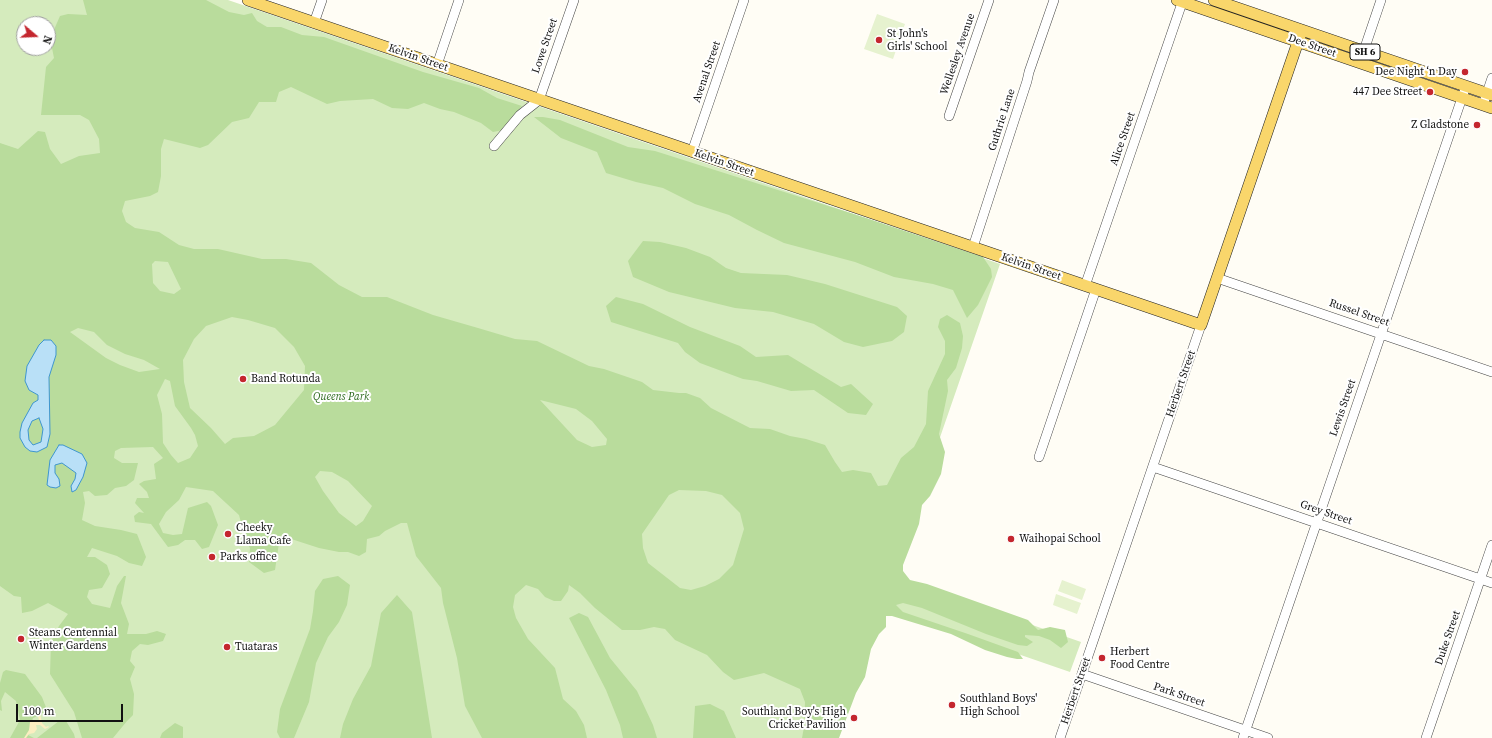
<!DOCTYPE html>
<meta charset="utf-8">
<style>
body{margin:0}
#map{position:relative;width:1492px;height:738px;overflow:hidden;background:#fffdf5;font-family:"Source Serif 4",serif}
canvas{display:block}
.north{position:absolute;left:16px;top:16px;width:40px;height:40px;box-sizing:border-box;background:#fff;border:1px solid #a0a0a0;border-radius:50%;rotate:109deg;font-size:11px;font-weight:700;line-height:16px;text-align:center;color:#111}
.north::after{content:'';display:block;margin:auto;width:14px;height:18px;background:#c4262e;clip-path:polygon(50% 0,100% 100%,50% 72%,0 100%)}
.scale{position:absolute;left:16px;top:704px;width:107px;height:18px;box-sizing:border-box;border:2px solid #111;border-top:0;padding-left:5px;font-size:12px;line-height:14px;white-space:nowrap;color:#111;-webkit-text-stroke:3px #fff;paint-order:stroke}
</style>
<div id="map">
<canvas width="1492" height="738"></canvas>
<div class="north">N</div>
<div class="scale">100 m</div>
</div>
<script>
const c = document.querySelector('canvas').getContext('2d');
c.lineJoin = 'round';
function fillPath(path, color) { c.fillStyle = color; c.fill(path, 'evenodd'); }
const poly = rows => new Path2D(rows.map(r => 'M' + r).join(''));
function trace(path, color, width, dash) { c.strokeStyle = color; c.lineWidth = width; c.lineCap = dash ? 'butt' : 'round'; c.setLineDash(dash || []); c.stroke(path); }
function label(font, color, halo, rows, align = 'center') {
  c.font = font + ' "Source Serif 4",serif'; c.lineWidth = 4; c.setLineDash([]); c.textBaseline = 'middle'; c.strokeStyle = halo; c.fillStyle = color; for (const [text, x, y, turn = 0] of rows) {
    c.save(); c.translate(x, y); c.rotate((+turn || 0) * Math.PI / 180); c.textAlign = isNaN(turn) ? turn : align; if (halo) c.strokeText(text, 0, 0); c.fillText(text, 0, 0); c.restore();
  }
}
fillPath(poly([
 [0,0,228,0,1000,264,892,576,1081,642,1070,672,882,607,835,738,0,738],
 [24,24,48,24,48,48,24,48]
]), '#d5ebbd');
fillPath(poly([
 [83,0,206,0,229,12,244,15,252,13,257,21,267,27,281,27,302,35,324,37,423,72,479,88,497,98,522,106,503,130,493,132,481,123,454,112,440,109,424,103,408,109,392,108,373,99,340,101,327,104,291,87,279,92,276,102,259,102,249,118,232,122,208,145,200,148,164,139,161,149,161,176,158,192,150,196,125,201,122,211,126,222,135,228,159,232,179,245,194,249,218,249,262,259,286,259,311,263,339,285,362,297,387,297,433,315,478,328,515,339,537,341,589,366,604,369,642,382,653,390,679,393,686,393,700,398,711,408,750,428,770,429,790,436,806,439,825,445,835,462,842,472,853,470,871,473,878,486,887,485,901,458,914,447,926,424,928,391,945,354,945,341,938,327,940,319,947,315,960,323,963,336,962,348,956,368,947,380,948,391,939,434,945,452,941,474,930,496,922,505,919,524,903,565,903,571,910,580,927,584,1028,620,1038,630,1050,627,1065,630,1068,642,1061,648,1050,640,1039,636,1025,635,1025,637,1033,642,1027,646,1018,645,986,634,922,608,903,603,896,605,903,612,968,634,1018,652,1023,659,1017,659,1007,657,985,650,951,634,892,616,886,616,886,627,879,634,871,649,865,677,856,693,839,738,802,738,804,727,805,702,800,689,764,673,734,680,723,672,707,655,675,640,665,629,654,627,640,630,622,630,595,608,580,593,569,585,568,591,561,601,554,601,545,597,538,589,526,585,515,595,513,607,516,618,528,639,555,668,563,699,576,711,584,725,587,738,482,738,465,706,457,658,443,603,441,588,416,556,407,523,401,523,385,531,379,536,367,539,366,552,359,556,348,552,339,552,319,548,282,536,279,543,275,570,264,573,249,562,250,548,245,538,239,515,213,491,186,487,179,500,166,512,159,524,163,533,173,535,182,534,188,508,207,502,211,506,218,525,209,547,202,549,195,540,185,540,178,545,168,547,151,524,135,522,134,516,139,512,144,513,135,503,137,498,149,498,147,492,139,484,144,481,156,479,154,464,163,458,153,447,121,448,115,451,114,458,122,463,138,463,134,480,126,486,115,488,107,495,95,496,89,491,83,492,85,503,82,520,95,526,121,530,137,534,146,557,142,566,129,563,117,556,92,548,87,557,95,557,107,565,110,574,102,588,89,590,87,597,92,604,110,608,117,586,124,576,126,576,121,603,129,624,127,634,146,634,157,631,166,634,163,641,148,645,140,644,132,651,130,661,135,667,130,679,134,694,133,715,127,721,113,738,82,738,74,712,50,674,51,642,59,626,68,614,48,603,32,611,22,613,21,597,14,596,0,586,0,143,18,149,38,131,45,132,50,149,61,164,79,156,100,153,99,139,89,120,80,115,41,115,46,67,54,58,51,43,53,32,60,16,68,14,87,15],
 [155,261,168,262,181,289,174,294,160,291,153,283,152,264],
 [232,317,248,320,275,328,294,347,305,366,304,390,275,425,254,436,233,438,225,444,211,428,190,408,184,382,183,360,194,339,206,326],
 [78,328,94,332,107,345,125,354,144,360,160,369,139,372,120,365,106,358,70,332],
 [165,379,170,381,175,406,191,428,195,435,198,446,190,458,178,463,171,455,163,443,162,414,157,395],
 [540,400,576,409,592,421,607,439,606,445,592,447,577,440],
 [320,471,332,472,348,481,372,506,363,521,356,526,339,513,323,491,315,477],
 [679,490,706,491,722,495,740,513,744,529,733,565,719,579,705,586,691,590,680,588,648,563,643,548,642,534,669,495],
 [534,117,543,117,560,120,628,147,655,151,863,217,983,257,991,269,992,277,978,305,967,318,953,290,933,284,894,277,855,262,784,243,757,230,729,215,695,204,663,188,636,182,606,173,597,152,561,138],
 [643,241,660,242,686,248,710,257,726,268,741,273,787,275,825,284,897,307,907,316,904,332,892,341,863,347,844,342,814,324,773,312,735,308,669,292,633,277,628,261],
 [616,297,643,304,690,327,740,346,756,357,788,355,841,387,851,384,873,404,866,415,848,413,814,390,791,391,757,381,743,379,700,363,685,352,678,343,611,322,606,306],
 [338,576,350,585,347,605,339,622,328,637,316,663,309,702,294,738,280,738,277,732,280,709,310,629,313,611,315,591,323,579],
 [397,595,412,612,432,738,340,738,343,724,353,699,371,666,381,613],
 [579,613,588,617,610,658,637,691,653,725,657,738,623,738,620,725,606,690,569,618],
 [6,670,25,674,42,697,47,710,40,715,33,718,28,735,34,738,10,738,20,720,16,701,5,692,1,701,2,711,0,710,0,683,3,672],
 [710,704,724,711,736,738,693,738,695,706],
 [59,721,66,721,74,734,75,738,37,738],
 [175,723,183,727,183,738,160,738,162,733]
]), '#b9dc9c');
fillPath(poly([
 [31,708,40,713,42,723,46,727,48,726,49,727,45,729,40,725,36,725,37,729,34,733,29,734,26,738,24,738,29,730,30,722,39,720,37,713,31,712,30,710]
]), '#fbeec1');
fillPath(poly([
 [877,14,905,24,893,59,864,49],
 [1062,580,1086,589,1082,600,1058,591],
 [1056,594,1081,603,1077,614,1053,605]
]), '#e6f2cf');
const water = poly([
 [44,340,51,340,56,346,56,355,49,377,50,434,47,447,37,452,30,451,25,447,20,438,20,432,22,423,33,403,38,400,38,395,29,390,25,381,27,366,39,345,44,340],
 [39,418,43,429,41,442,33,445,29,440,28,430,32,421,39,418],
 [59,445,63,445,82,454,87,463,83,477,76,490,72,492,71,486,75,479,76,473,62,463,55,465,55,473,59,479,60,486,56,488,50,487,47,485,50,460,59,445]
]);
fillPath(water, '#b9e0f7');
trace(water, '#3f96cf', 1);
const minor = poly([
 [314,23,322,0],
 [1360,62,1381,0],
 [437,65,459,0],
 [1483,105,1492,78],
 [949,116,989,0],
 [494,146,520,115,539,100,574,0],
 [692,152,744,0],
 [973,247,1027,81,1029,72,1054,0],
 [1217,278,1492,372],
 [1085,286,1183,0],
 [1039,457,1096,289],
 [1153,467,1492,583],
 [1082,674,1268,738],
 [1060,738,1201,325],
 [1243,738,1466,86],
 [1426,738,1492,545]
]);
const major = poly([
 [248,0,1201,325,1302,30],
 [1177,0,1492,108],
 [1214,0,1492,95]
]);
trace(minor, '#444', 10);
trace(major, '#222', 12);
trace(minor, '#fff', 9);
trace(major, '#f9d66b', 11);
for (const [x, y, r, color] of [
 [879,40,4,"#c4262e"],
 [1465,72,4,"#c4262e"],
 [1430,92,4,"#c4262e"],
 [1477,125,4,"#c4262e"],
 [243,379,4,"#c4262e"],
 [228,534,4,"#c4262e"],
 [1011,539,4,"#c4262e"],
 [212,557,4,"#c4262e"],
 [21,639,4,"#c4262e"],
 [227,647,4,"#c4262e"],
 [1102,658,4,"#c4262e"],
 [952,705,4,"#c4262e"],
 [854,718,4,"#c4262e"]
]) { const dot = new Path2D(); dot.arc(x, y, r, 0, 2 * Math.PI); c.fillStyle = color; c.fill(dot); trace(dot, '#fff', 1.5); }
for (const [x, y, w] of [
 [1365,52,30]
]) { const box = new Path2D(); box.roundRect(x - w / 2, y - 8, w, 16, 3); c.fillStyle = '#fff'; c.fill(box); trace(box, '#111', 1); }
label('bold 10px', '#111', null, [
 ["SH 6",1365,52]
]);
label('11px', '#111', '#fff', [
 ["St John's",887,34],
 ["Girls' School",887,47],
 ["Dee Night ‘n Day",1457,72,"right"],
 ["447 Dee Street",1422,92,"right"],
 ["Z Gladstone",1469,125,"right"],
 ["Band Rotunda",251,379],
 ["Cheeky",236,528],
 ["Llama Cafe",236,541],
 ["Waihopai School",1019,539],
 ["Parks office",220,557],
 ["Steans Centennial",29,633],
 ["Winter Gardens",29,646],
 ["Tuataras",235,647],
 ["Herbert",1110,652],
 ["Food Centre",1110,665],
 ["Southland Boys'",960,699],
 ["High School",960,712],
 ["Southland Boy's High",846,712,"right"],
 ["Cricket Pavilion",846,725,"right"]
], 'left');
label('11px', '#111', '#fff', [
 ["Lowe Street",545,46,-71],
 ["Dee Street",1312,46,19],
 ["Wellesley Avenue",958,54,-71],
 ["Kelvin Street",418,58,19],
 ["Avenal Street",707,72,-71],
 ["Guthrie Lane",1002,120,-72],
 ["Alice Street",1123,139,-71],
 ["Kelvin Street",724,163,19],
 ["Kelvin Street",1031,267,19],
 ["Russel Street",1359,313,19],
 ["Herbert Street",1181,384,-71],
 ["Lewis Street",1343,408,-71],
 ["Grey Street",1326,513,19],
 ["Duke Street",1448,638,-71],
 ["Herbert Street",1076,691,-71],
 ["Park Street",1179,695,19]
]);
label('italic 11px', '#2f6b1f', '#fff', [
 ["Queens Park",341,397]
]);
</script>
